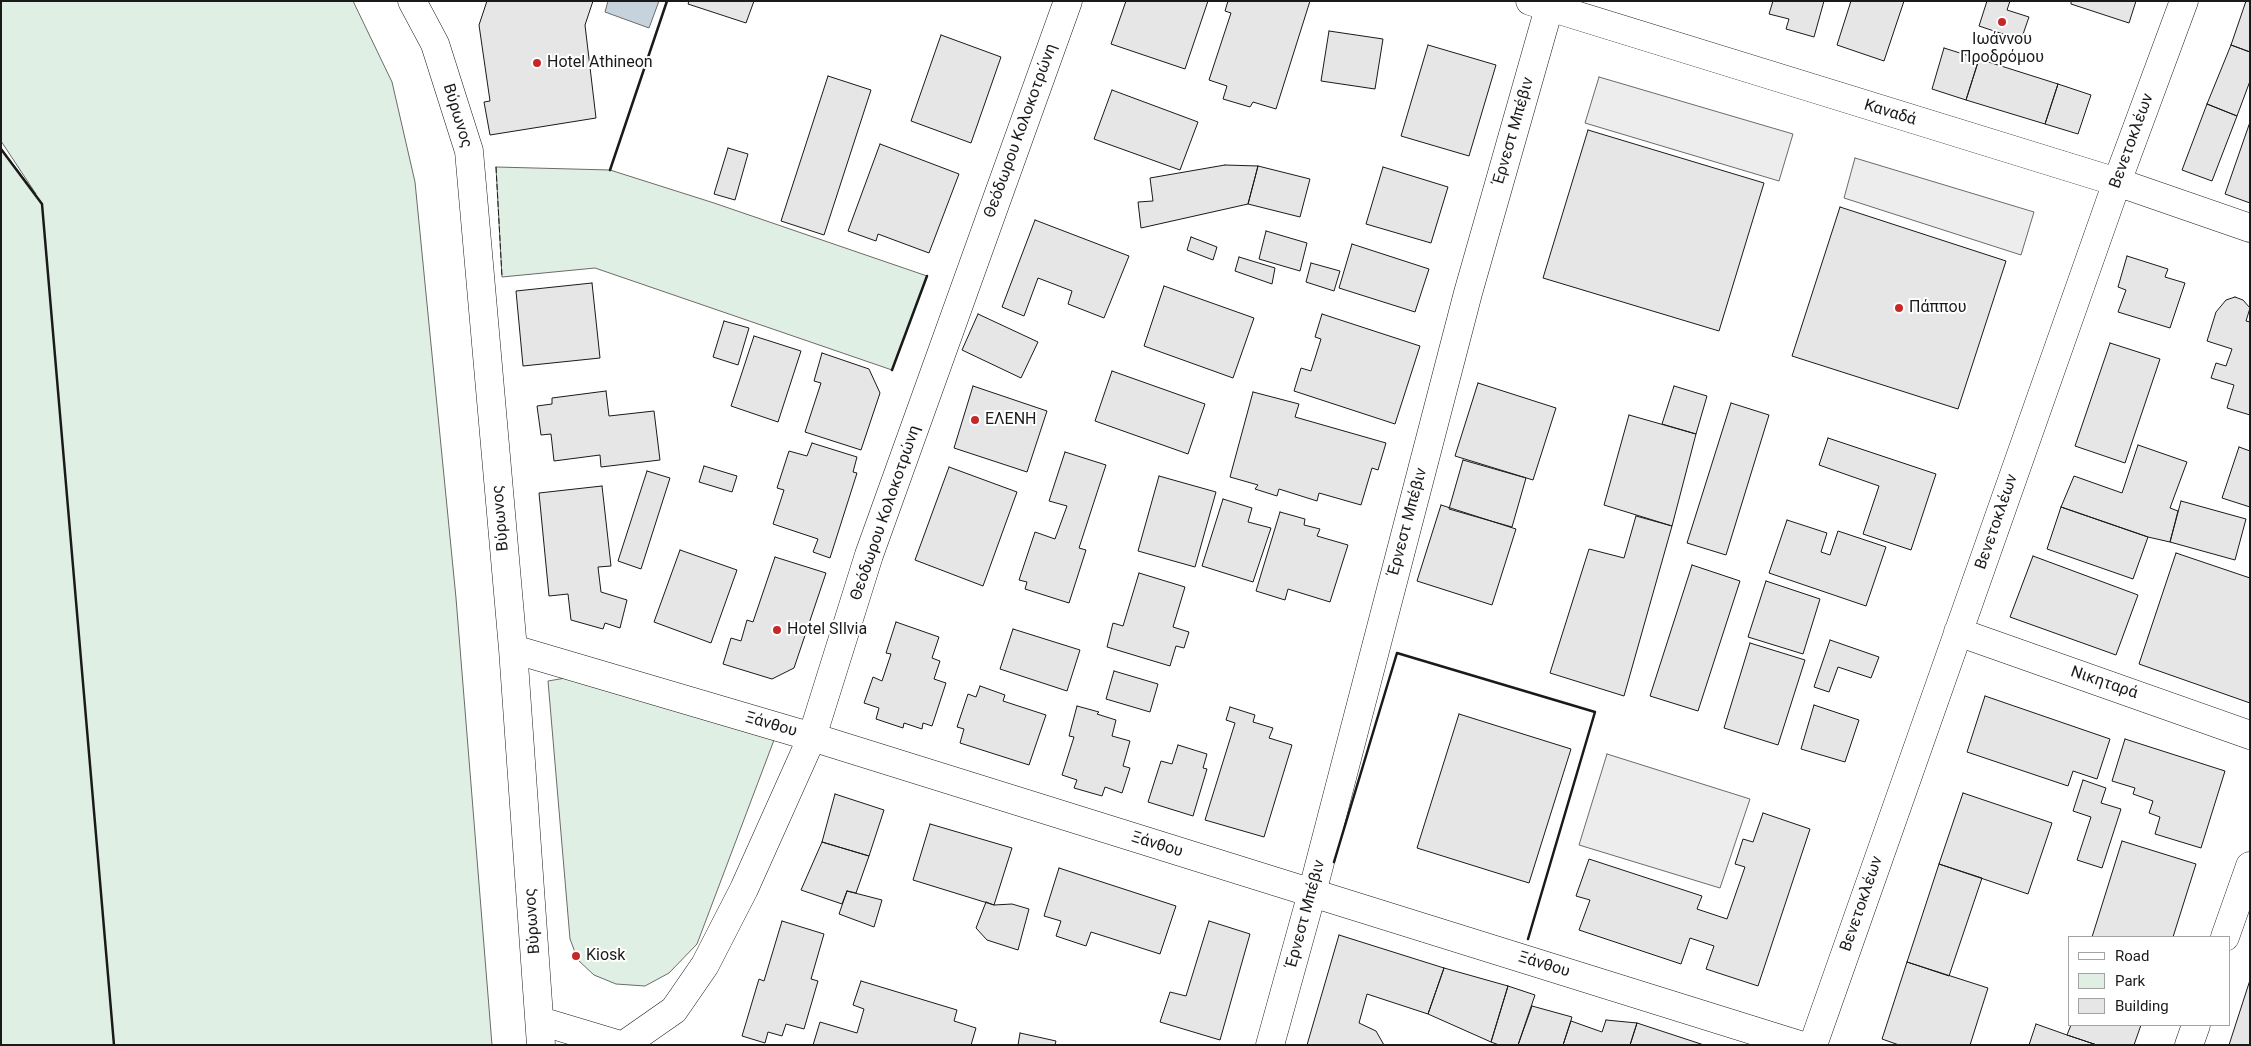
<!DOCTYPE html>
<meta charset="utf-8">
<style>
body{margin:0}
#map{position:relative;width:2251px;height:1046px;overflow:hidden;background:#fff;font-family:Roboto,sans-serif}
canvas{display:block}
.frame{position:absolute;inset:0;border:2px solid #1a1a1a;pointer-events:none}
.legend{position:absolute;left:2068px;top:936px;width:162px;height:90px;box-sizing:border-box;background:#fff;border:1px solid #a3a3a3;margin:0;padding:6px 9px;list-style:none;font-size:15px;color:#1a1a1a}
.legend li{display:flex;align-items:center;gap:10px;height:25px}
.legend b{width:25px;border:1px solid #a3a3a3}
</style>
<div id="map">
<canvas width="2251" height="1046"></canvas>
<div class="frame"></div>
<ul class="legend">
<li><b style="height:6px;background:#fff"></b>Road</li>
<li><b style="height:14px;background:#e0efe3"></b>Park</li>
<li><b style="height:14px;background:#e6e6e6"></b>Building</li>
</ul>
</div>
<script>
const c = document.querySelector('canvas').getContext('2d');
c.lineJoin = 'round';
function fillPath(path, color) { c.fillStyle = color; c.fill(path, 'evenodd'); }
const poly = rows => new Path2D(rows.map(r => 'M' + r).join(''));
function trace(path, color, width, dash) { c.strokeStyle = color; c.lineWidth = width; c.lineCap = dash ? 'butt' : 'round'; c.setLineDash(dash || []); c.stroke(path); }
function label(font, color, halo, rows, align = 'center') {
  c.font = font + ' Roboto,sans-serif'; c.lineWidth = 4; c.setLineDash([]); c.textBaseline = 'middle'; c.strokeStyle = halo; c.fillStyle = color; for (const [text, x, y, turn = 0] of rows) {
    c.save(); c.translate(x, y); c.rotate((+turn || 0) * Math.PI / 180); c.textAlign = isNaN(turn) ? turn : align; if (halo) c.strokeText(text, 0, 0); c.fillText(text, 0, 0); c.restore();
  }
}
const green = poly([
 [1,1,353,1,392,82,415,182,456,598,492,1045,1,1045,1,149,36,194,1,141,1,1],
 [496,167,610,170,714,203,927,276,892,370,595,268,502,277,496,167],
 [583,675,774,740,697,944,669,973,645,986,616,984,594,975,578,960,570,939,548,681,583,675]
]);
fillPath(green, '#e0efe3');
trace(green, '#6a6a6a', 1);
const parking = poly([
 [1599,77,1793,134,1779,181,1585,123,1599,77],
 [1855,158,2034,212,2021,255,1844,198,1855,158],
 [1607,754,1750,799,1720,888,1579,845,1607,754]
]);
fillPath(parking, '#ededed');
trace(parking, '#6a6a6a', 1);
const water = poly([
 [608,1,659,1,649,28,605,12,608,1]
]);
fillPath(water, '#c6d2dc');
trace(water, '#6a6a6a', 1);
const building = poly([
 [487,1,593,1,585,25,596,118,490,135,484,102,490,101,479,25,487,1],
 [689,1,754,1,746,23,688,4,689,1],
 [1126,1,1208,1,1185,69,1111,44,1126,1],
 [1228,1,1310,1,1276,109,1253,102,1250,107,1223,99,1227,86,1209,80,1231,13,1225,11,1228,1],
 [1773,1,1824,1,1814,37,1786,29,1789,19,1769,14,1773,1],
 [1851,1,1904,1,1884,61,1837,45,1851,1],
 [1987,1,2010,1,2007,10,2029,17,2021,40,1979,26,1987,1],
 [2071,1,2136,1,2129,23,2071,4,2071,1],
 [2246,1,2250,2,2250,52,2231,45,2246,1],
 [1329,31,1383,39,1375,89,1321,81,1329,31],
 [941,35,1001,57,971,143,911,121,941,35],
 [1428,45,1496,65,1469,156,1401,136,1428,45],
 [2231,45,2250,52,2250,81,2237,116,2207,104,2231,45],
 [1944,48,1979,59,1966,100,1932,89,1944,48],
 [1979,59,2058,84,2045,124,1966,100,1979,59],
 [828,76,871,90,824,235,781,221,828,76],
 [2058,84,2091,95,2078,134,2045,124,2058,84],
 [1112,90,1198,122,1180,170,1094,139,1112,90],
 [2207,104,2237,116,2212,181,2182,170,2207,104],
 [2250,122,2250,203,2225,194,2250,122],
 [1588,130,1764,183,1719,331,1543,278,1588,130],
 [880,144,959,174,929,253,878,234,876,241,848,231,880,144],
 [728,148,748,154,735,200,714,194,728,148],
 [1225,165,1258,166,1248,204,1141,228,1138,202,1153,201,1150,178,1225,165],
 [1258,166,1310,179,1300,217,1248,204,1258,166],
 [1383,167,1448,187,1431,243,1366,224,1383,167],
 [1840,207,2006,261,1958,409,1792,356,1840,207],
 [1035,220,1129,256,1104,318,1068,304,1072,291,1038,278,1024,316,1002,307,1035,220],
 [1266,231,1307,243,1300,271,1259,259,1266,231],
 [1191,237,1217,247,1213,260,1187,250,1191,237],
 [1352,244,1429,269,1415,312,1339,288,1352,244],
 [2127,256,2168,269,2165,277,2185,283,2170,328,2118,312,2126,290,2118,287,2127,256],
 [1239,257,1275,268,1272,284,1235,271,1239,257],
 [1311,263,1340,271,1334,291,1306,282,1311,263],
 [592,283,600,358,523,366,516,291,592,283],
 [1164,286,1254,318,1233,378,1144,346,1164,286],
 [2235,297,2243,300,2250,308,2246,321,2250,322,2250,415,2227,408,2234,385,2211,378,2216,363,2226,366,2232,349,2207,341,2216,312,2226,300,2235,297],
 [978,314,1038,342,1021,378,962,350,978,314],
 [1322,314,1420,346,1395,424,1294,391,1301,368,1311,371,1321,339,1315,337,1322,314],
 [724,321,749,328,738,365,713,357,724,321],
 [754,336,801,351,778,422,731,406,754,336],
 [2110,343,2160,359,2125,463,2075,446,2110,343],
 [822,353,869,369,880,393,861,450,805,432,821,383,814,381,822,353],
 [1112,371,1205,404,1188,454,1095,421,1112,371],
 [1478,383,1556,408,1533,480,1455,456,1478,383],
 [973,386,1047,411,1027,472,954,448,973,386],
 [1674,386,1707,396,1696,434,1662,424,1674,386],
 [606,391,609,416,654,411,660,460,601,467,600,455,554,461,551,434,541,435,537,406,552,404,552,398,606,391],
 [1253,392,1299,404,1295,417,1386,443,1378,470,1372,468,1361,505,1319,493,1317,501,1279,489,1277,496,1255,489,1258,485,1230,477,1253,392],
 [1731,403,1769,415,1726,555,1687,543,1731,403],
 [1629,415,1696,434,1672,526,1604,505,1629,415],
 [1828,438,1936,474,1911,550,1863,534,1879,486,1819,465,1828,438],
 [812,443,857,457,853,472,857,473,830,558,813,552,818,539,773,524,784,490,777,488,789,451,807,456,812,443],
 [2138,445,2187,462,2170,508,2178,511,2170,542,2148,537,2061,507,2074,476,2122,493,2138,445],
 [2239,447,2250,451,2250,507,2222,498,2239,447],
 [1065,452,1106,465,1079,548,1086,550,1069,603,1025,589,1027,582,1019,580,1035,532,1055,539,1067,506,1049,501,1065,452],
 [1463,460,1526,478,1512,527,1449,509,1463,460],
 [704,466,737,476,732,492,699,482,704,466],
 [949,467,1017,492,983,586,915,560,949,467],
 [647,471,670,478,641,569,618,561,647,471],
 [1159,476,1216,492,1195,567,1138,551,1159,476],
 [602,486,611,566,598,567,601,592,627,600,620,628,605,623,603,629,571,620,568,594,549,596,539,493,602,486],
 [1223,499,1252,508,1248,522,1271,528,1253,582,1202,566,1223,499],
 [2181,501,2246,519,2235,560,2170,542,2181,501],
 [1441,505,1516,529,1492,605,1417,581,1441,505],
 [2061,507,2148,537,2133,579,2047,549,2061,507],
 [1280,512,1305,519,1304,525,1320,529,1317,536,1348,545,1330,602,1288,589,1285,600,1256,591,1280,512],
 [1636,516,1672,526,1624,696,1550,673,1589,549,1624,558,1636,516],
 [1787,520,1827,533,1821,552,1830,555,1838,531,1886,547,1866,606,1769,573,1787,520],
 [680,550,737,570,711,643,654,622,680,550],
 [2176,553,2250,578,2250,703,2139,664,2176,553],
 [2033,556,2138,595,2116,655,2010,617,2033,556],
 [775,557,826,573,794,668,772,679,723,664,731,638,741,641,747,620,753,622,775,557],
 [1692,565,1740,581,1698,711,1650,696,1692,565],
 [1139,573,1185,587,1173,627,1189,632,1184,648,1176,646,1170,666,1107,647,1113,623,1123,626,1139,573],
 [1766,581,1820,599,1803,654,1748,637,1766,581],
 [896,622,939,637,932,658,940,661,934,679,946,683,932,726,923,723,922,729,904,723,903,728,876,719,879,708,864,703,873,677,882,681,891,654,886,653,896,622],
 [1013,629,1080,650,1067,691,1000,669,1013,629],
 [1830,640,1879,657,1871,678,1838,667,1829,692,1814,687,1830,640],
 [1750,643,1805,660,1778,745,1724,728,1750,643],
 [1114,671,1158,684,1150,712,1106,699,1114,671],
 [980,686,1005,695,1003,701,1046,715,1029,765,960,743,964,729,957,727,968,694,976,697,980,686],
 [1985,696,2110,739,2097,779,2073,771,2068,786,1967,752,1985,696],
 [1814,705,1859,720,1845,762,1801,749,1814,705],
 [1077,706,1099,712,1097,714,1116,720,1112,736,1130,741,1123,766,1130,768,1122,793,1105,787,1102,796,1074,788,1077,780,1062,775,1074,737,1069,736,1077,706],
 [1230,707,1255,715,1253,722,1273,728,1269,738,1292,745,1264,837,1205,820,1235,723,1226,720,1230,707],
 [1459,714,1571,749,1529,883,1417,848,1459,714],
 [2125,739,2225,771,2201,848,2155,834,2160,817,2149,813,2153,801,2133,794,2135,788,2112,781,2125,739],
 [1178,745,1207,754,1203,768,1207,769,1193,816,1148,802,1161,761,1172,764,1178,745],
 [2083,780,2106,788,2101,803,2121,809,2102,868,2077,860,2091,817,2073,811,2083,780],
 [1963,793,2052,823,2028,894,1939,864,1963,793],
 [835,794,884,810,869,856,822,842,835,794],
 [1763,813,1810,829,1758,986,1706,969,1714,946,1690,938,1681,964,1579,930,1590,900,1576,896,1589,859,1702,896,1697,909,1727,919,1745,867,1735,864,1743,839,1753,842,1763,813],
 [930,824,1012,848,994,905,913,880,930,824],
 [2122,841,2196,864,2173,937,2092,937,2122,841],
 [822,842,869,856,856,893,847,891,842,904,801,890,822,842],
 [1939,864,1982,878,1949,976,1907,962,1939,864],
 [1059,868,1176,906,1160,954,1091,932,1086,946,1056,936,1061,921,1044,916,1059,868],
 [847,891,882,900,874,927,839,914,847,891],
 [986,902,994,905,1012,904,1029,909,1018,950,987,940,976,928,986,902],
 [782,921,824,934,811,979,818,981,804,1029,786,1024,782,1036,768,1032,765,1043,742,1036,759,979,764,981,782,921],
 [1209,921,1250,934,1220,1040,1160,1022,1170,992,1186,996,1209,921],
 [1339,935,1444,968,1428,1014,1367,994,1359,1023,1376,1031,1384,1045,1307,1045,1339,935],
 [1907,962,1988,988,1970,1045,1899,1045,1882,1039,1907,962],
 [1444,968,1508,986,1491,1042,1428,1014,1444,968],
 [2250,980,2250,1045,2229,1045,2250,980],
 [861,981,957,1010,954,1021,976,1028,971,1045,813,1045,820,1022,857,1033,864,1009,853,1005,861,981],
 [1508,986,1535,995,1518,1045,1499,1045,1491,1042,1508,986],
 [1532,1006,1572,1017,1563,1045,1518,1045,1532,1006],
 [1606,1020,1637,1023,1630,1045,1563,1045,1571,1021,1602,1032,1606,1020],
 [1637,1023,1704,1045,1630,1045,1637,1023],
 [2036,1024,2067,1035,2097,1045,2029,1045,2036,1024],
 [2071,1025,2141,1025,2134,1045,2097,1045,2067,1035,2071,1025],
 [1020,1033,1056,1041,1055,1045,1018,1045,1020,1033]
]);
fillPath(building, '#e6e6e6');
trace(building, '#1a1a1a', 1);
const minor = poly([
 [412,1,435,44,469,151,513,649,541,1045],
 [1530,1,2117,182,2250,228],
 [1958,632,2250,735],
 [513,649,812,737,1800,1045],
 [2225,937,2250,866],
 [540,1021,620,1045],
 [624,1045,674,1010,705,965,744,889,812,737,869,555,1068,1],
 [1270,1045,1312,893,1468,293,1551,1],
 [1813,1045,2117,182,2184,1],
 [2189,1045,2196,1025]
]);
trace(minor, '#1a1a1a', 29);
trace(minor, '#fff', 28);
trace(poly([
 [496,167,502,277]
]), '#1a1a1a', 1, [6, 2.5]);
trace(poly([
 [1,149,42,204,114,1045],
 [610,170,667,1],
 [892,370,927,276],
 [1334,862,1397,653,1595,712,1528,939]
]), '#1a1a1a', 2.5);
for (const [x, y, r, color] of [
 [2002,22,5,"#c62828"],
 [537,63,5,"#c62828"],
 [1899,308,5,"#c62828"],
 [975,420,5,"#c62828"],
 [777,630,5,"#c62828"],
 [576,956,5,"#c62828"]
]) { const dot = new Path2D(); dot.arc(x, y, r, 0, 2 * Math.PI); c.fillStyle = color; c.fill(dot); trace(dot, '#fff', 2); }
label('16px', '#1a1a1a', '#fff', [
 ["Ιωάννου",2002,40,"center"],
 ["Προδρόμου",2002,58,"center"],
 ["Hotel Athineon",547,63],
 ["Πάππου",1909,308],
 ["ΕΛΕΝΗ",985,420],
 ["Hotel SIlvia",787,630],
 ["Kiosk",586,956]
], 'left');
label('16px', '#1a1a1a', '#fff', [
 ["Καναδά",1890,113,17],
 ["Βύρωνος",457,116,73],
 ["Θεόδωρου Κολοκοτρώνη",1021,131,-70],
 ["Έρνεστ Μπέβιν",1514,131,-74],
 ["Βενετοκλέων",2132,141,-70],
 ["Θεόδωρου Κολοκοτρώνη",886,513,-71],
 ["Βύρωνος",501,518,-95],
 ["Έρνεστ Μπέβιν",1408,522,-75],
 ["Βενετοκλέων",1997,522,-71],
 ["Νικηταρά",2104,683,19],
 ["Ξάνθου",771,725,16],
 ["Ξάνθου",1157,845,17],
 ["Βενετοκλέων",1862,904,-71],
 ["Έρνεστ Μπέβιν",1306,914,-75],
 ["Βύρωνος",533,921,-94],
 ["Ξάνθου",1544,965,17]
]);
</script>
